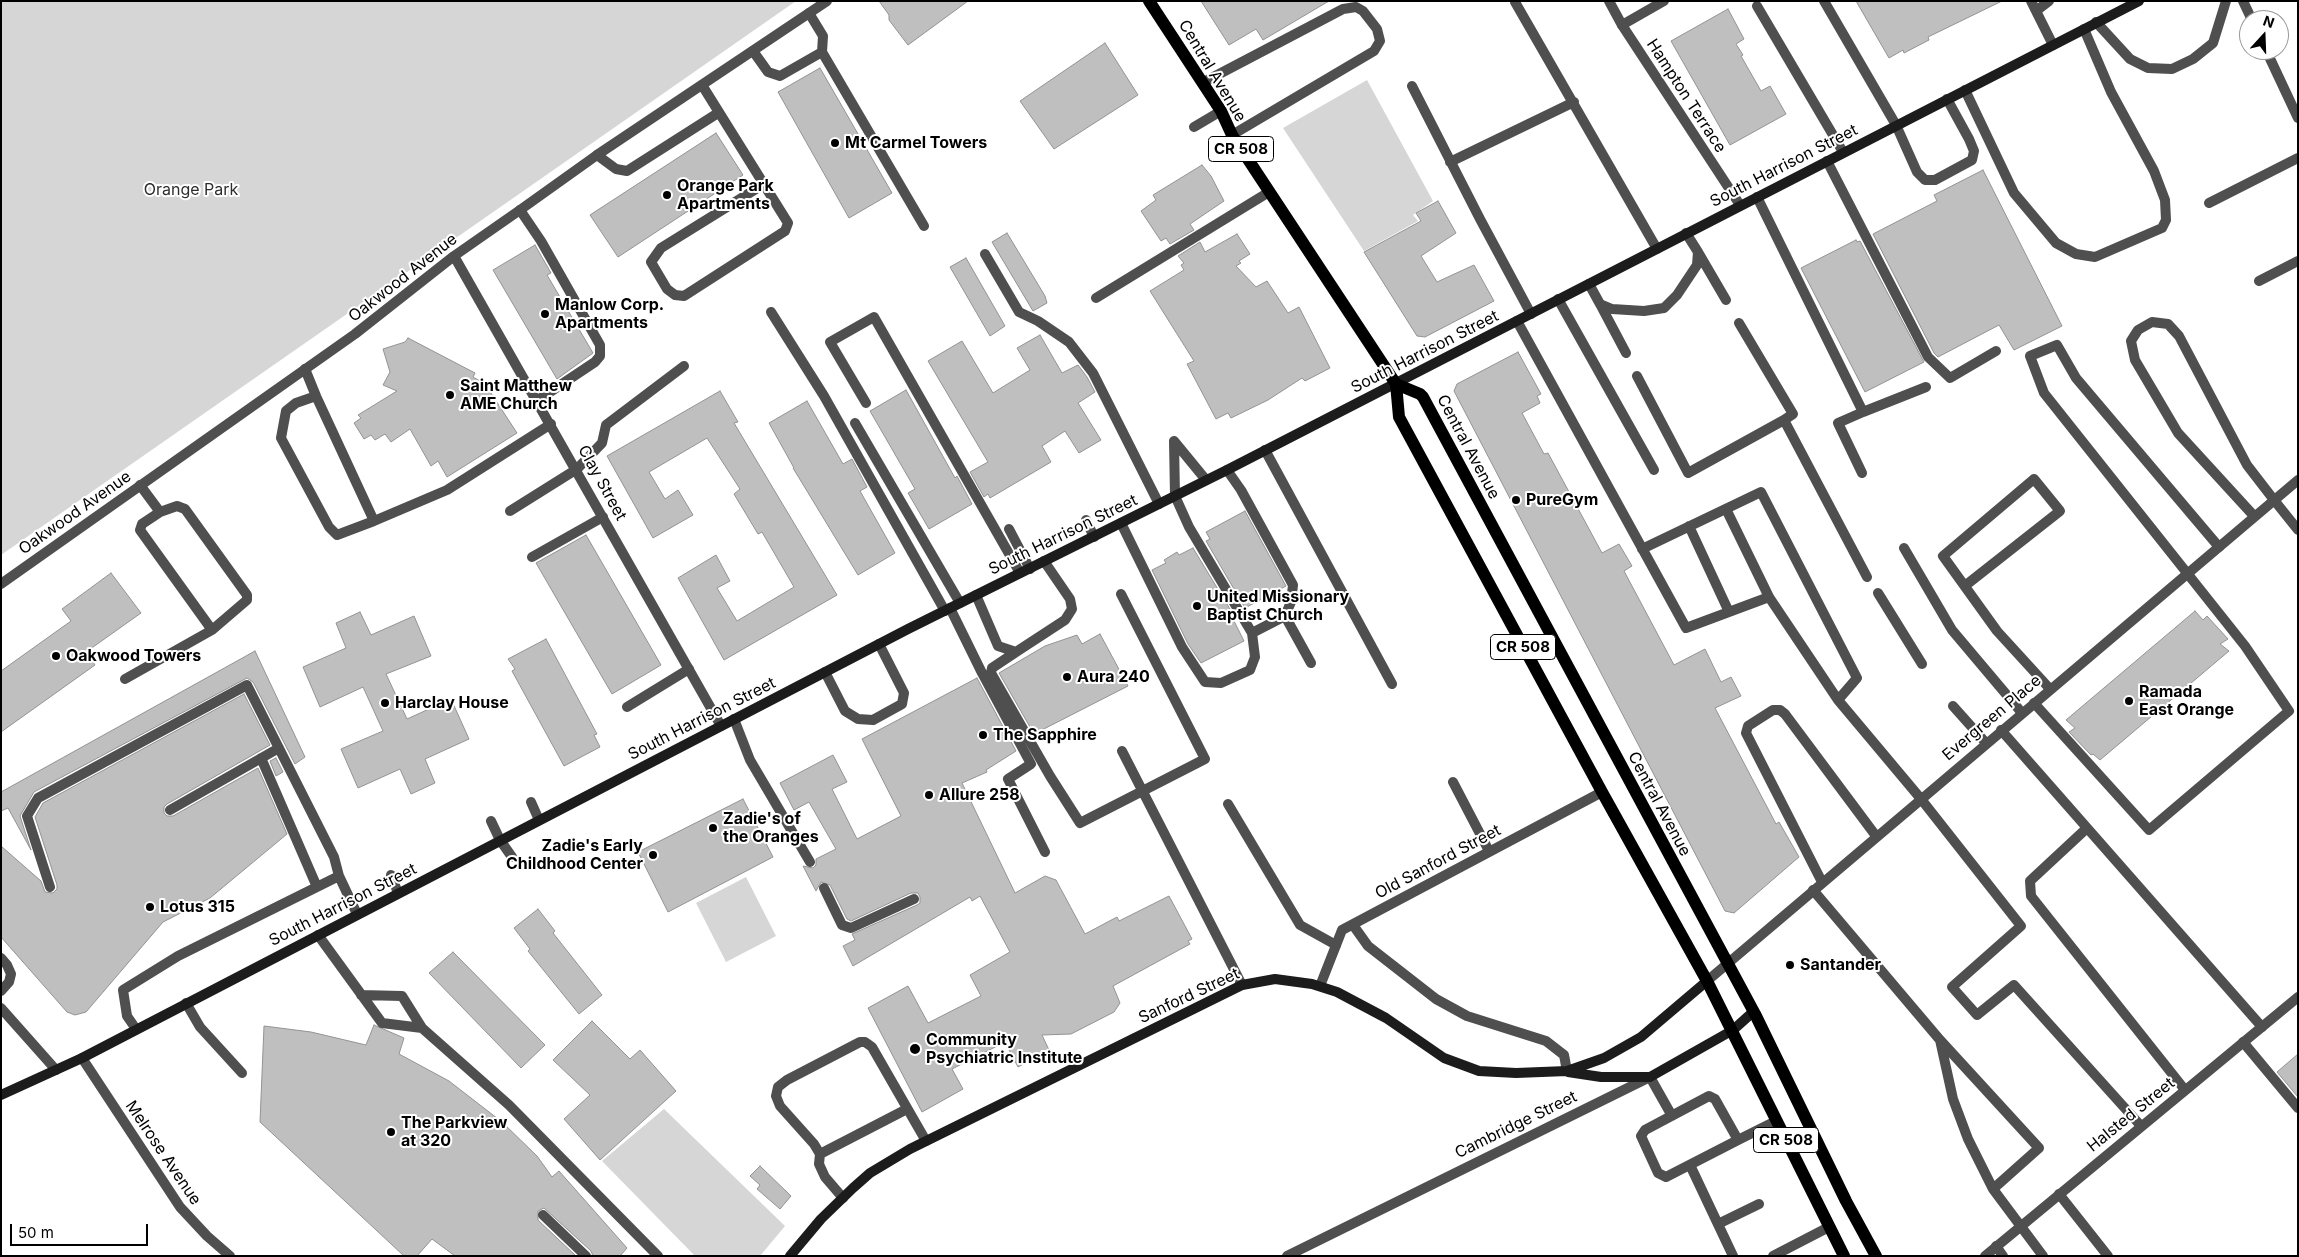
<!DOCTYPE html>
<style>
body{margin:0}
#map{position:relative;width:2299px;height:1257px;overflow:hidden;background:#fff;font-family:Inter,sans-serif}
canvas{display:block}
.frame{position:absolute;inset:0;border:2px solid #000;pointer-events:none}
.north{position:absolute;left:2239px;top:10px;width:50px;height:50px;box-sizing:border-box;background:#fff;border:1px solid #999;border-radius:50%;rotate:20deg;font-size:14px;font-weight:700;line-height:20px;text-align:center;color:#000}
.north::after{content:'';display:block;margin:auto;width:18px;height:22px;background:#000;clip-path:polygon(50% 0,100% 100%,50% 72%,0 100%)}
.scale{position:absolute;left:10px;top:1224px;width:138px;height:22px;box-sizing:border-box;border:2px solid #000;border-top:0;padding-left:6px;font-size:15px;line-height:18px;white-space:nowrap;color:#000;-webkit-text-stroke:4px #fff;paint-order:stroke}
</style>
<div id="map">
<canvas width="2299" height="1257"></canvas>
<div class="frame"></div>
<div class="north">N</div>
<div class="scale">50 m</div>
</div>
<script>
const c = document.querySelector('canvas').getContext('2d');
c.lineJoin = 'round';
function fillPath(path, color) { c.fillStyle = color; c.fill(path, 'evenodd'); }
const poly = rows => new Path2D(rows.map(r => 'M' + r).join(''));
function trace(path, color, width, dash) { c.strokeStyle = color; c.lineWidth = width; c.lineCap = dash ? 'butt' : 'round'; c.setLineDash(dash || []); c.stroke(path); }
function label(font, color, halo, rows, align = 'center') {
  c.font = font + ' Inter,sans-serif'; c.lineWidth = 4; c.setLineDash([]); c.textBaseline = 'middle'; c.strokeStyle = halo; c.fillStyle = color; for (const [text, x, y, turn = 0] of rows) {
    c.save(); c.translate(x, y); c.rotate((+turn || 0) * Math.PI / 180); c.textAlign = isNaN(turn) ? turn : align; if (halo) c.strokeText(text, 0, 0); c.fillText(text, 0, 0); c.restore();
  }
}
fillPath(poly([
 [1,1,796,1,1,555],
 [1367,80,1433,201,1413,215,1418,221,1364,251,1283,128],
 [746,877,776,936,726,962,696,903],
 [664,1109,785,1226,760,1256,695,1256,602,1161]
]), '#d6d6d6');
const building = poly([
 [879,1,968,1,908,45,889,20,889,15,879,1],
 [1201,1,1329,1,1263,40,1256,29,1229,45,1201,1],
 [1856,1,2002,1,1928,37,1929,40,1904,53,1903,50,1889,58,1856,1],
 [1728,9,1744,39,1736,44,1743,55,1741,56,1761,91,1770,86,1786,114,1730,145,1671,41,1728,9],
 [1105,43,1138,95,1054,149,1020,101,1105,43],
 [820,68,892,193,849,218,778,92,820,68],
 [716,133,743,175,618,257,590,215,716,133],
 [1202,165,1211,176,1224,201,1190,224,1194,230,1170,244,1166,238,1161,241,1141,211,1156,200,1153,195,1202,165],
 [1983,170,2062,326,2014,350,1999,325,1938,357,1934,353,1873,234,1937,201,1934,195,1983,170],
 [1438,201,1456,233,1421,256,1437,282,1474,265,1494,301,1425,337,1417,336,1364,252,1421,221,1416,213,1438,201],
 [1007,233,1045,296,1047,303,1033,311,992,242,1007,233],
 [1237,234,1250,254,1239,261,1241,263,1236,266,1256,287,1267,281,1288,313,1299,307,1330,368,1305,381,1302,378,1268,400,1231,418,1228,413,1216,419,1187,364,1194,361,1150,291,1184,270,1181,265,1184,263,1178,256,1200,242,1205,252,1237,234],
 [1856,240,1857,242,1860,241,1924,362,1865,392,1801,268,1856,240],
 [535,245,551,273,547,275,593,353,557,379,493,270,535,245],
 [966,258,1005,326,990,336,950,267,966,258],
 [1040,335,1062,373,1078,365,1087,377,1095,392,1078,403,1101,440,1079,453,1065,431,1042,446,1051,462,990,498,988,494,984,497,970,472,988,462,928,361,962,341,993,393,1030,370,1017,348,1040,335],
 [408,338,475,373,473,377,485,384,517,433,447,477,438,461,431,466,410,429,391,442,385,434,375,440,371,435,364,439,354,423,361,418,358,415,397,391,383,385,390,372,383,349,405,342,408,338],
 [1518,352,1541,394,1537,396,1540,403,1522,413,1544,454,1548,453,1602,553,1619,544,1632,566,1624,571,1674,665,1705,649,1721,682,1731,677,1741,696,1715,708,1776,824,1779,822,1799,857,1734,913,1725,911,1454,391,1457,384,1518,352],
 [906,390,955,478,957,476,972,504,929,529,908,493,915,489,870,411,906,390],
 [720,391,738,422,734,423,837,595,724,660,678,578,716,555,730,581,717,588,737,621,794,587,762,532,758,534,734,494,740,489,707,438,649,472,665,499,678,490,693,515,653,538,607,456,720,391],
 [807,401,843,464,852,459,867,487,860,491,895,553,858,575,793,468,794,468,769,423,807,401],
 [1245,511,1286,586,1245,608,1206,541,1210,539,1206,532,1245,511],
 [586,535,661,665,612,694,536,563,586,535],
 [1193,548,1233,614,1231,615,1244,641,1201,663,1188,644,1152,570,1166,563,1164,560,1177,552,1179,555,1193,548],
 [111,573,141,613,86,652,95,665,1,732,1,671,71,621,62,609,111,573],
 [2195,611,2203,620,2207,616,2228,639,2220,644,2229,651,2100,760,2093,754,2091,755,2069,732,2075,728,2066,720,2195,611],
 [360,612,371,635,414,616,431,656,386,674,407,719,451,699,469,739,425,759,435,783,411,794,400,769,358,788,341,749,383,731,363,687,320,707,303,667,346,648,336,623,360,612],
 [1100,634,1128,686,1034,734,999,673,1045,646,1077,635,1082,644,1100,634],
 [546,639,597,734,594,735,600,747,564,766,512,671,515,669,508,659,546,639],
 [255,651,305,757,295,764,253,682,247,678,34,792,20,816,31,850,8,808,1,811,1,792,255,651],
 [977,678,1016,751,986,770,987,772,962,783,1015,893,1045,876,1056,880,1085,934,1117,917,1119,921,1169,896,1192,939,1188,941,1190,944,1113,986,1120,1003,1114,1012,1071,1034,1042,1035,1049,1050,1018,1067,1005,1042,952,1069,963,1089,922,1112,868,1008,908,986,928,1023,981,996,970,975,1010,952,980,896,972,901,970,897,853,966,843,946,855,940,852,934,917,905,920,903,920,897,918,893,911,893,851,921,847,919,830,885,821,882,816,891,803,866,813,868,816,865,816,859,836,849,809,802,794,810,780,783,833,755,847,782,832,789,857,839,901,816,862,739,977,678],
 [244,694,270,745,167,804,164,807,164,813,167,816,173,816,258,768,287,834,210,898,163,922,86,1012,75,1015,67,1012,1,937,1,846,41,881,45,892,53,893,57,889,57,885,35,817,43,803,244,694],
 [276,758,283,772,276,776,270,761,276,758],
 [743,799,773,857,668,912,638,852,743,799],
 [538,909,555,931,553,933,602,995,579,1014,528,951,530,949,514,928,538,909],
 [453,952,545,1045,521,1068,429,973,453,952],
 [592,1021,630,1059,640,1050,676,1091,600,1160,564,1119,590,1095,553,1060,592,1021],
 [374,1025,404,1038,399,1054,449,1081,502,1122,537,1156,552,1177,559,1171,627,1248,620,1256,593,1256,591,1251,544,1208,538,1211,538,1220,576,1256,455,1256,432,1239,417,1256,404,1256,260,1122,264,1026,311,1032,366,1045,374,1025],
 [2298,1054,2298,1097,2277,1072,2298,1054],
 [760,1166,791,1196,780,1209,757,1189,760,1185,750,1176,760,1166]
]);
fillPath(building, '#bfbfbf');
trace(building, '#939393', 1);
trace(poly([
 [1824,1,1896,125,1917,172,1925,180,1935,180,1972,160,1974,151,1969,139,1947,99],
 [2031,1,2053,45],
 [2243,1,2252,20],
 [1515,2,1657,249],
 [1757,6,1843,152],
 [2036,11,2049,1],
 [809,13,823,36,822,52,924,226],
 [2096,22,2130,59,2148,68,2172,69,2193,59,2213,43,2226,1],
 [1622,25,1664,1],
 [2266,50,2298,118],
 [753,51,768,72,780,76,822,52],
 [1202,83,1343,9,1356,7,1363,11,1377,29,1380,41,1374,51,1232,135],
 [702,85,788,223,785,231,684,296,675,295,667,289,651,262,661,248,764,184],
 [1412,86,1480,219,1531,314],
 [1965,90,2014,193,2056,243,2076,254,2095,257,2162,228,2166,220,2165,200,2154,171,2111,92,2084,29],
 [1194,127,1221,111],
 [597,155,616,169,627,171,718,113],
 [1827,161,1928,357,1950,378,1996,351],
 [1450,162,1574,102],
 [1757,197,1863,412,1926,387],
 [2209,203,2298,158],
 [520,210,541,241,600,345,600,356,595,362,538,400],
 [1698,252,1726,300],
 [985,254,1019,312,1038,321,1069,342,1093,373,1159,504],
 [2259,281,2298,261],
 [1589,284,1600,304,1612,309,1644,311,1664,308,1677,295,1697,265,1698,252,1686,233],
 [1096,298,1269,192],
 [1558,299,1654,470],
 [1600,304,1626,353],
 [771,312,824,396,945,611],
 [1517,321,1686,628,1769,597,1838,700,1921,799,2021,926,1952,987,1977,1015,2014,985,2141,1126],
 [1739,323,1793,414,1784,420],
 [305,369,316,396],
 [1637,376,1688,473,1784,420,1867,577],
 [866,403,830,342,874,317,1020,573],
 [855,423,960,603],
 [1174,441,1206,480],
 [1265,450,1392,684],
 [1227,470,1241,490,1293,585,1291,602,1285,616,1252,633],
 [1862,473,1838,423,1863,412],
 [140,485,160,512,142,524,140,530,212,630,247,600,247,595,185,509,177,506,160,512],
 [1726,509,1769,597],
 [510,511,577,469,602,443,606,425,684,366],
 [2254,516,2178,433,2135,360,2131,341,2138,330,2152,322,2168,324,2179,336,2247,465,2274,500],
 [1086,520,1094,537],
 [374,521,316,396,296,403,286,411,281,438,329,527,337,535,374,521,447,490,551,424],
 [1121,523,1182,647,1205,682,1221,683,1250,670,1255,657,1252,633,1189,527,1175,496,1174,441],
 [1689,526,1729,612],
 [1009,529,1030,569],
 [1904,548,1952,630,2022,713],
 [1642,549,1761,492,1857,678,1838,700],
 [532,557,603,517],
 [1966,585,2060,511,2034,479,1943,556,1997,631,2050,689],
 [1878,593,1922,664],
 [976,595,998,646,1016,652,1065,620,1072,609,1070,599,1044,561],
 [950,608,982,673,1031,764,1008,779,1045,852],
 [1285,616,1311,663],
 [1016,652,992,668,991,673,1050,776,1080,823,1205,759,1121,594],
 [825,672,845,711,858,719,873,720,902,704,904,693,879,644],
 [125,679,212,630],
 [2034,703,2149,830,2289,711,2245,646,2044,393,2030,356,2057,345,2076,378,2219,547],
 [1953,706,1986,743],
 [627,707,689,669],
 [734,719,750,760,810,862],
 [2001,730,2262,1027],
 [1122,751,1242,985],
 [261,758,317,887],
 [1453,782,1489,851],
 [531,802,539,820],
 [1228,804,1300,925,1336,945],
 [170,810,279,748],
 [491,821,500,840,512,857],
 [2087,828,2030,881,2031,896,2185,1090],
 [391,875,398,893],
 [1822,882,1746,733,1748,726,1773,710,1780,710,1785,714,1876,836],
 [50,887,27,816,38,798,247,685,334,857,339,876],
 [824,888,842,925,851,928,914,899],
 [1813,890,1940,1040,2039,1148,1993,1189,2043,1256],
 [1353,925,1368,946,1436,999,1467,1016,1546,1041,1564,1055,1567,1071],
 [318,935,382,1023,422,1028],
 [1,958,7,965,11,974,9,982,1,991],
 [361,995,402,996,422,1028,509,1105,658,1256],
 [186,1003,200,1027,242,1073],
 [136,1029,127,1016,123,990,178,956,339,876,357,914],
 [1940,1040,1953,1099,1968,1139,1993,1189],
 [2243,1042,2298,1108],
 [1650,1077,1672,1116],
 [1738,1140,1715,1099,1709,1096,1645,1130,1641,1136,1658,1173,1666,1177,1738,1140,1776,1121],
 [820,1154,907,1109],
 [1690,1165,1733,1256],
 [2059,1194,2108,1256],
 [843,1198,825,1177,819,1164,820,1154,814,1144,780,1106,776,1096,778,1087,787,1080,860,1042,865,1042,872,1047,926,1141],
 [543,1215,586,1256],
 [1718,1224,1759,1204],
 [1996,1246,2003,1256]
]), '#4f4f4f', 10);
trace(poly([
 [1609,1,1622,25,1740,205],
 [454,256,721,726],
 [2274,500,2298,530],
 [1,584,355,334,454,256,520,210,597,155,827,1],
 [1320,986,1342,930,1602,792],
 [1,1008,56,1070],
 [82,1058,180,1207,207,1236,230,1256],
 [1287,1256,1650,1077],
 [1773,1256,1829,1227]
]), '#4f4f4f', 10);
trace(poly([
 [1707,981,2298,480],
 [1985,1256,2298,997]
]), '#4f4f4f', 10);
trace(poly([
 [1568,1072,1601,1077,1650,1077,1733,1030,1753,1012],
 [1,1095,82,1058,908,629,1227,470,2139,1],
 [790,1256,821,1219,853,1188,870,1173,910,1149,1242,985,1275,979,1312,984,1337,992,1386,1018,1444,1058,1479,1071,1516,1073,1567,1071,1604,1058,1641,1037,1707,981]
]), '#1c1c1c', 10);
trace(poly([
 [1149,1,1221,111,1232,135,1396,384,1399,417,1602,792,1707,981,1844,1256],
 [1396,384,1420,394,1423,397,1755,1014,1846,1201,1876,1256]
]), '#000', 12);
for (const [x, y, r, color] of [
 [835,143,5,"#000"],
 [667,195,5,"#000"],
 [545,314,5,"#000"],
 [450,395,5,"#000"],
 [1516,500,5,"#000"],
 [1197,606,5,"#000"],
 [56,656,5,"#000"],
 [1067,677,5,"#000"],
 [2129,701,5,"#000"],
 [385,703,5,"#000"],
 [983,735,5,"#000"],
 [929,795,5,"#000"],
 [713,828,5,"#000"],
 [653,855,5,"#000"],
 [150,907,5,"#000"],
 [1790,965,5,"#000"],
 [915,1049,6,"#000"],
 [391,1132,5,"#000"]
]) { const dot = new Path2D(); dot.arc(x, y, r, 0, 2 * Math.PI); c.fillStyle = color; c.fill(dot); trace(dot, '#fff', 2); }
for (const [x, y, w] of [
 [1241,149,65],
 [1523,647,65],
 [1786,1140,65]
]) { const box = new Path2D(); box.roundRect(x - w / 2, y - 12.5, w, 25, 4); c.fillStyle = '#fff'; c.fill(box); trace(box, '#000', 1); }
label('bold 15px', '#000', null, [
 ["CR 508",1241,149],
 ["CR 508",1523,647],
 ["CR 508",1786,1140]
]);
label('16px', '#000', '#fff', [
 ["Central Avenue",1212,71,59],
 ["Hampton Terrace",1686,96,57],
 ["South Harrison Street",1784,166,-27],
 ["Oakwood Avenue",403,278,-38],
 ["South Harrison Street",1425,352,-27],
 ["Central Avenue",1468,447,62],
 ["Clay Street",602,483,61],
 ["Oakwood Avenue",75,513,-35],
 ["South Harrison Street",1063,535,-26],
 ["Evergreen Place",1992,718,-40],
 ["South Harrison Street",702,719,-27],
 ["Central Avenue",1659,804,62],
 ["Old Sanford Street",1438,862,-28],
 ["South Harrison Street",343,905,-27],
 ["Sanford Street",1189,996,-25],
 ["Halsted Street",2131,1115,-39],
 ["Cambridge Street",1516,1125,-26],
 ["Melrose Avenue",163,1153,56]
]);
label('bold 16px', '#000', '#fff', [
 ["Mt Carmel Towers",845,143],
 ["Orange Park",677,186],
 ["Apartments",677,204],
 ["Manlow Corp.",555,305],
 ["Apartments",555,323],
 ["Saint Matthew",460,386],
 ["AME Church",460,404],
 ["PureGym",1526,500],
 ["United Missionary",1207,597],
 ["Baptist Church",1207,615],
 ["Oakwood Towers",66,656],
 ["Aura 240",1077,677],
 ["Ramada",2139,692],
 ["East Orange",2139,710],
 ["Harclay House",395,703],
 ["The Sapphire",993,735],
 ["Allure 258",939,795],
 ["Zadie's of",723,819],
 ["the Oranges",723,837],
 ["Zadie's Early",643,846,"right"],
 ["Childhood Center",643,864,"right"],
 ["Lotus 315",160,907],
 ["Santander",1800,965],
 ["Community",926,1040],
 ["Psychiatric Institute",926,1058],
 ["The Parkview",401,1123],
 ["at 320",401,1141]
], 'left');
label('16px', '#2d2d2d', '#fff', [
 ["Orange Park",191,190]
]);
</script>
